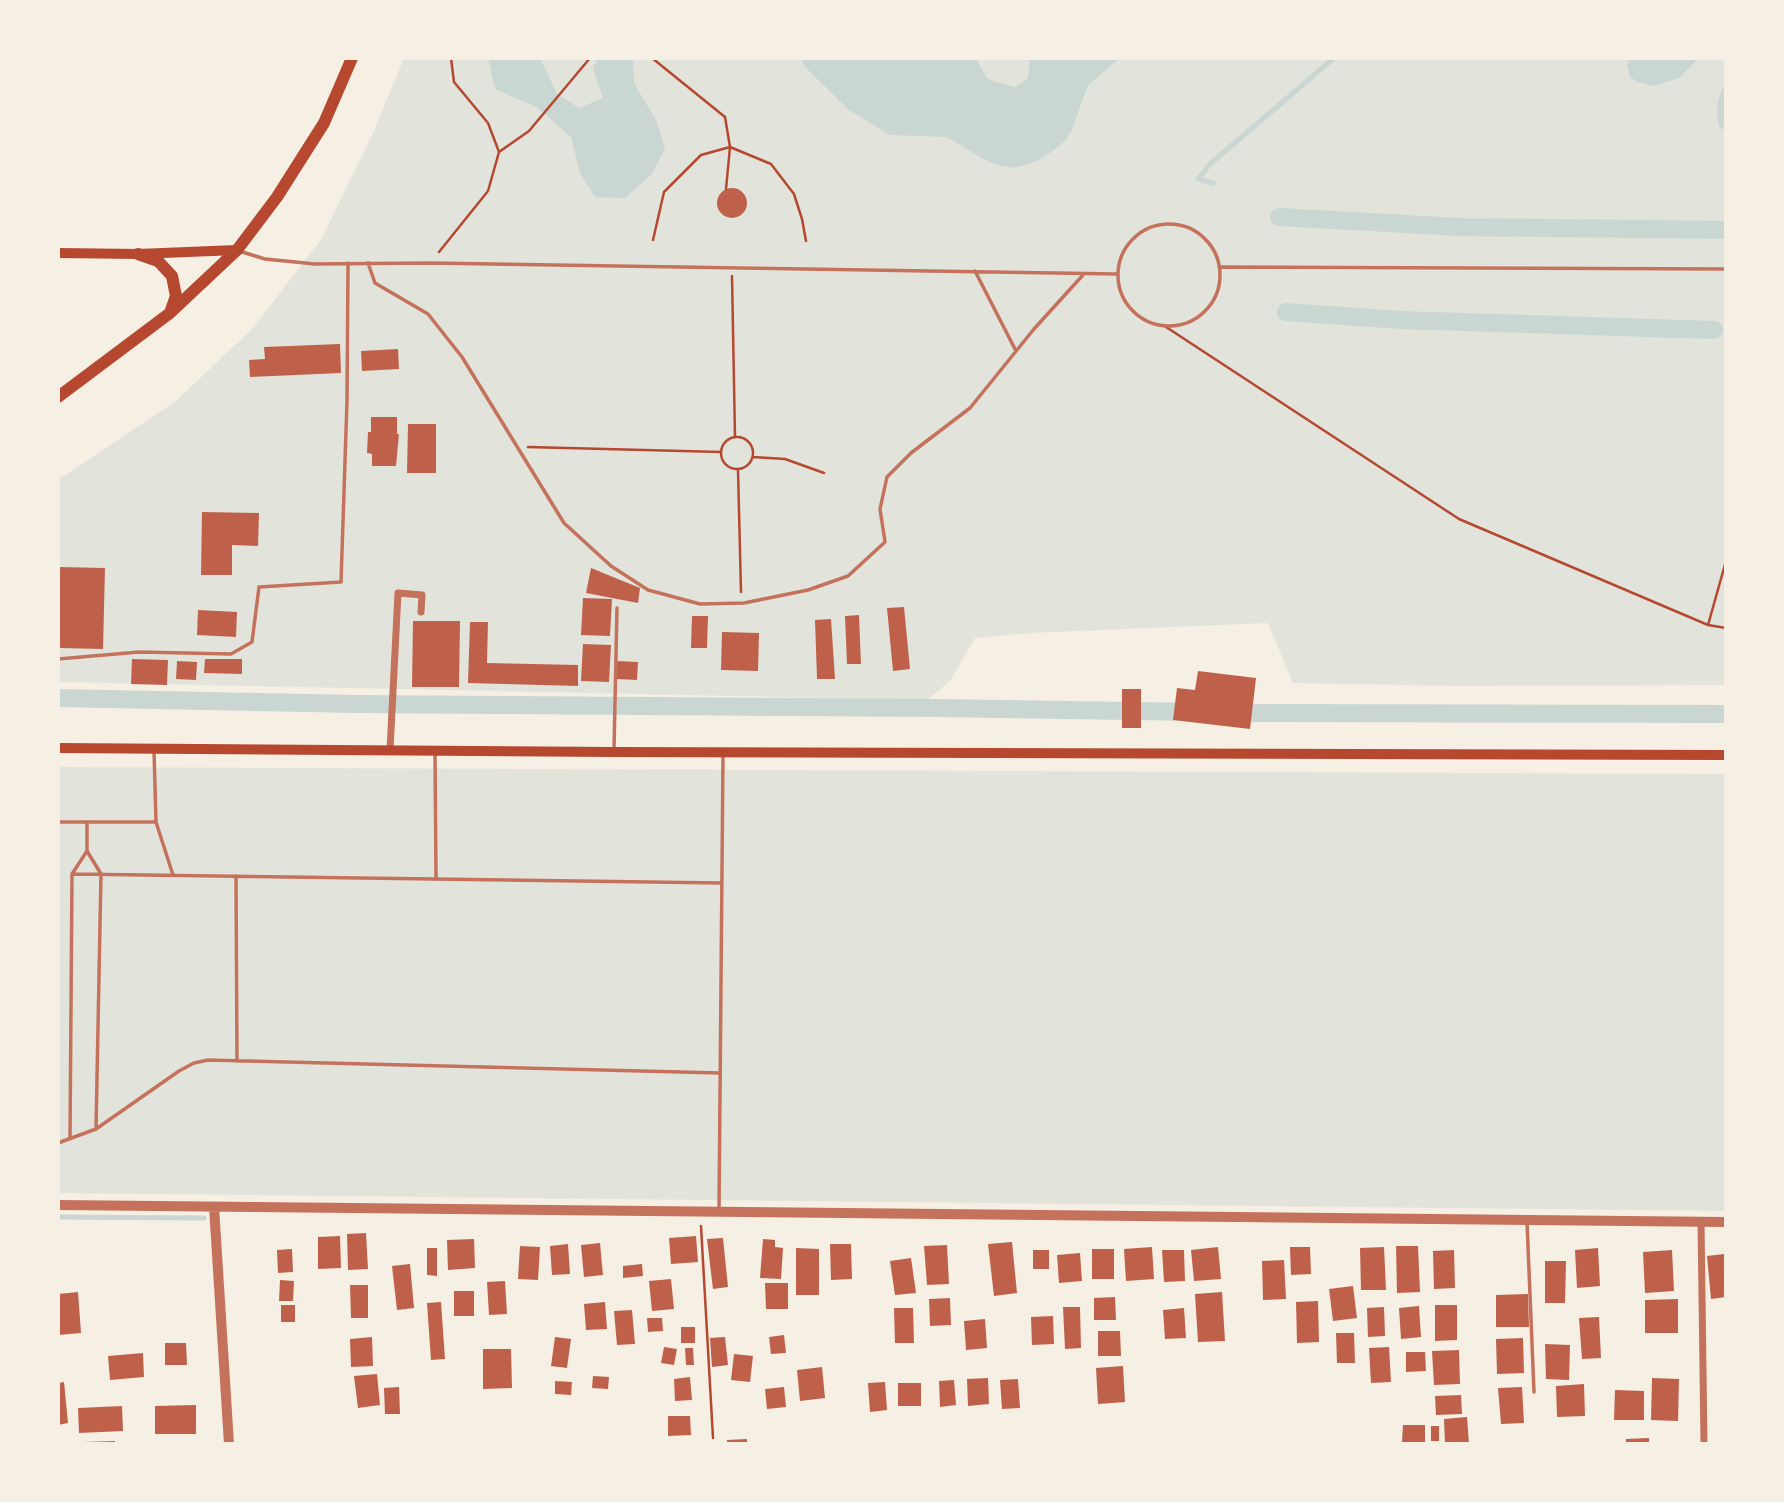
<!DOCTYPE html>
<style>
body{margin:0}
#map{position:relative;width:1784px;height:1502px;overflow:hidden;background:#f6efe4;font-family:"Zilla Slab",serif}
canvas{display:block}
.frame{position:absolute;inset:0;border:60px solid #f6efe4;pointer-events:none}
</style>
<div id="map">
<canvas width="1784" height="1502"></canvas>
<div class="frame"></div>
</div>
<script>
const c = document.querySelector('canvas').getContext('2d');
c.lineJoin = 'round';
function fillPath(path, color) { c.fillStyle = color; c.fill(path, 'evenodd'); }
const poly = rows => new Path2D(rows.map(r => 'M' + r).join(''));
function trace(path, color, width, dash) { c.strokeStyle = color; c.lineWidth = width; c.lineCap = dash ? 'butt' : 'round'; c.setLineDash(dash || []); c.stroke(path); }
fillPath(poly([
 [404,58,1726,58,1726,685,1458,686,1293,683,1268,623,1031,633,975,638,950,681,927,700,58,682,58,480,176,401,254,327,322,238,373,133],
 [58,767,1726,774,1726,1211,58,1193]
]), '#e2e4dc');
fillPath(poly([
 [488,58,540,58,557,94,579,108,603,98,593,69,598,58,633,58,634,83,657,122,665,149,652,174,625,198,595,197,580,173,571,137,538,108,495,89],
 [800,58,976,58,986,77,995,82,1016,87,1028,78,1030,58,1120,58,1088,85,1073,127,1066,140,1053,151,1037,161,1014,168,997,165,985,160,947,137,890,135,849,110,806,68],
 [1631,58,1699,58,1679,78,1654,86,1638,82,1630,77,1627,64],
 [1726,85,1726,131,1719,127,1717,116,1718,101,1722,88]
]), '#c9d6d2');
trace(poly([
 [1213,183,1198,179,1210,164,1334,58],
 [58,1217,204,1218]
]), '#c9d6d2', 5);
trace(poly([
 [1279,217,1460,227,1726,230],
 [1286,312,1401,320,1714,330],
 [58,698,356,704,935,708,1198,712],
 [1229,713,1726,714]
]), '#c9d6d2', 18);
fillPath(poly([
 '717 203a15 15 0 1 1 30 0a15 15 0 1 1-30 0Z',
 [340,344,341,373,250,377,249,360,265,359,264,347],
 [398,349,399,369,362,371,361,351],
 [371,417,397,417,397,434,399,434,396,466,372,466,372,454,367,453,368,432,371,432],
 [408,424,436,424,436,473,407,473],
 [202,512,259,513,258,546,232,545,232,575,201,575],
 [58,567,105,568,103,649,58,648],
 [591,568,640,588,638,603,586,593],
 [583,598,612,599,610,636,581,635],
 [904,607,910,669,893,671,887,608],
 [198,610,237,612,236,637,197,635],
 [859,615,861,664,847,664,845,616],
 [692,616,708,616,707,648,691,648],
 [831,619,835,679,817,679,815,620],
 [413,621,460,621,459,687,412,687],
 [470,622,488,622,487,663,578,665,578,686,468,683],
 [722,632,759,633,758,671,721,670],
 [583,644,611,645,609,682,581,681],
 [132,659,168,660,167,685,131,684],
 [205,659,242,659,242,674,204,673],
 [177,661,197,662,196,680,176,679],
 [617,661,638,662,637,680,616,679],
 [1198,671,1256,678,1250,729,1173,720,1177,688,1195,690],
 [1122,689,1141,689,1141,728,1122,728],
 [366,1233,368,1269,348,1270,347,1234],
 [340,1236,341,1268,318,1269,318,1237],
 [696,1236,698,1262,671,1264,669,1238],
 [723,1238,728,1287,713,1289,707,1239],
 [474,1239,475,1268,448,1270,447,1240],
 [763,1239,775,1240,775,1247,783,1248,781,1279,760,1278],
 [1012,1242,1017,1293,994,1296,988,1244],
 [600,1243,603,1275,584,1277,581,1245],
 [568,1244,570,1274,552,1275,550,1246],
 [830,1244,851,1244,852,1279,831,1280],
 [947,1245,949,1284,927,1285,924,1246],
 [520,1246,540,1247,538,1280,518,1279],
 [1396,1246,1418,1246,1420,1292,1397,1293],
 [1152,1247,1154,1279,1126,1281,1124,1249],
 [1218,1247,1221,1279,1194,1281,1191,1250],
 [1290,1247,1310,1247,1311,1274,1291,1275],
 [1384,1247,1386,1290,1361,1290,1360,1248],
 [427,1248,437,1248,437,1276,427,1275],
 [796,1248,819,1249,819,1295,796,1295],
 [1598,1248,1600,1286,1577,1288,1575,1250],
 [292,1249,293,1272,278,1273,277,1250],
 [1092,1249,1114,1249,1114,1279,1092,1279],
 [1033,1250,1049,1250,1049,1269,1033,1269],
 [1162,1250,1184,1250,1185,1281,1164,1282],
 [1454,1250,1455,1288,1434,1289,1433,1251],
 [1672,1250,1674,1291,1645,1293,1643,1252],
 [1080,1253,1082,1281,1059,1283,1057,1255],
 [1724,1254,1726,1297,1711,1299,1707,1256],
 [911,1258,916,1293,895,1295,890,1261],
 [1284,1260,1286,1299,1263,1300,1262,1261],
 [1545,1261,1566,1261,1565,1303,1545,1303],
 [410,1264,414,1308,397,1310,392,1266],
 [642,1264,643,1276,623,1278,623,1266],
 [671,1279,674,1309,652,1311,649,1281],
 [280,1280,294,1281,293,1301,279,1301],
 [505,1281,507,1314,489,1315,487,1282],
 [765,1283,788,1283,788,1309,766,1309],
 [350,1285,368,1285,368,1318,351,1318],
 [1353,1286,1357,1318,1333,1321,1329,1289],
 [454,1291,474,1291,474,1316,454,1316],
 [78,1292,81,1333,58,1335,58,1294],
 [1222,1292,1225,1341,1198,1342,1195,1294],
 [1528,1294,1529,1327,1496,1327,1496,1295],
 [1115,1297,1116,1320,1094,1320,1094,1298],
 [950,1298,951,1325,930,1326,929,1299],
 [1678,1299,1678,1333,1645,1333,1645,1300],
 [1318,1301,1319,1342,1297,1343,1296,1302],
 [441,1302,445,1359,431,1360,427,1303],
 [605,1302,607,1329,586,1330,584,1304],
 [281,1305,295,1305,295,1322,281,1322],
 [1435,1305,1457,1305,1457,1340,1435,1341],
 [1419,1306,1421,1337,1401,1339,1399,1308],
 [1063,1307,1080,1307,1081,1348,1065,1349],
 [1384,1307,1385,1336,1368,1337,1367,1308],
 [894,1308,913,1308,914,1343,895,1343],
 [1184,1308,1186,1338,1165,1339,1163,1310],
 [632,1310,635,1344,617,1345,614,1311],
 [1053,1316,1054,1344,1032,1345,1031,1317],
 [1599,1317,1601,1358,1582,1359,1579,1318],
 [647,1318,662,1318,663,1331,648,1332],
 [985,1319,987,1348,966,1350,964,1321],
 [681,1327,695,1327,695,1343,681,1343],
 [1098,1331,1120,1331,1121,1356,1098,1356],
 [1336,1333,1354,1333,1355,1363,1337,1363],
 [784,1335,786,1353,771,1354,769,1337],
 [372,1337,373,1366,351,1367,350,1339],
 [555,1337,571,1339,567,1368,551,1366],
 [725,1337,728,1365,712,1367,710,1338],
 [1523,1338,1524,1373,1497,1374,1496,1339],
 [165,1343,186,1343,187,1365,165,1365],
 [1545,1344,1570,1345,1569,1380,1546,1379],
 [664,1347,677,1349,674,1365,661,1363],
 [1389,1347,1391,1382,1371,1383,1369,1348],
 [685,1348,693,1348,694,1365,686,1365],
 [483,1349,511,1349,512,1388,483,1389],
 [1459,1350,1460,1384,1434,1385,1432,1351],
 [1406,1352,1425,1352,1426,1371,1406,1372],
 [143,1353,144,1377,110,1380,108,1356],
 [734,1354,753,1356,750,1382,731,1380],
 [1123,1366,1125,1402,1098,1404,1096,1368],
 [822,1367,825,1398,800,1401,797,1370],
 [377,1374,380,1405,358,1408,354,1376],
 [593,1376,609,1377,608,1389,592,1388],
 [690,1377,692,1400,675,1401,674,1379],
 [988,1378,989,1404,968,1406,967,1379],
 [1652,1378,1679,1379,1678,1421,1651,1420],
 [1018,1379,1020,1408,1002,1409,1000,1380],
 [954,1380,956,1405,940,1407,939,1381],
 [555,1381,572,1382,571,1395,555,1394],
 [64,1382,68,1423,58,1425,58,1383],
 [885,1382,887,1410,870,1412,868,1383],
 [898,1383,921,1383,921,1406,898,1406],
 [1584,1384,1585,1416,1557,1417,1556,1386],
 [399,1387,400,1414,385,1414,384,1388],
 [784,1387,786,1407,767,1409,765,1389],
 [1522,1387,1524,1423,1501,1424,1498,1388],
 [1615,1390,1644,1391,1644,1420,1614,1420],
 [1461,1395,1462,1414,1436,1415,1435,1396],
 [196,1405,196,1434,155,1434,155,1406],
 [122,1406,123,1431,79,1433,78,1408],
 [668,1416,690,1416,691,1435,668,1436],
 [1467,1417,1469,1444,1445,1444,1444,1419],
 [1403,1425,1425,1425,1425,1442,1402,1442],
 [1431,1426,1439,1426,1439,1441,1431,1441],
 [1649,1438,1649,1444,1626,1444,1626,1439],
 [747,1439,747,1444,727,1444,727,1440],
 [115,1441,115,1444,82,1444,82,1442]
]), '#bf614a');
trace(poly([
 [652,58,725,117,730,147,726,189],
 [499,152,529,131,590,58],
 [653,240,664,192,701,155,730,147,771,164,794,194,802,219,806,241],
 [439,252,488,191,499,152,488,123,454,82,451,58],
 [732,276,735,437],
 [1163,325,1459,519,1708,625,1726,628],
 '721 453a16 16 0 1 1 32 0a16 16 0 1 1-32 0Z',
 [528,447,721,452],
 [753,457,785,459,824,473],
 [738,470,741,592],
 [1708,625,1726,561],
 [701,1226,713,1438]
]), '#b5482f', 2.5);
trace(poly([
 '1118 275a51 51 0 1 1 102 0a51 51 0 1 1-102 0Z',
 [239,251,265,259,315,264,430,263,1117,274],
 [368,263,375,283,428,314,462,357,564,523,611,566,648,590,700,604,744,603,808,590,848,576,885,542,880,509,887,477,911,453,970,408,1034,329,1083,275],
 [1221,267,1726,269],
 [975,271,1016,351],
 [58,659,139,652,231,654,252,642,259,587,341,582,347,401,348,263],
 [614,749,617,608],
 [154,751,156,822,173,875],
 [435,752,436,879],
 [58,822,156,822],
 [87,851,101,874,96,1129],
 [72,874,722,883],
 [236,876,237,1061],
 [70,1139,72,874,87,851,87,822],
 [58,1143,96,1129,179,1071,194,1063,208,1060,720,1073],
 [719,1210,723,755],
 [1527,1222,1534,1392]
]), '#c5725c', 3.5);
trace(poly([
 [390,750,398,593,422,595,421,612],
 [1701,1222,1704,1444]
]), '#c5725c', 7);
trace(poly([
 [58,1205,1726,1222],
 [214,1207,229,1444]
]), '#c5725c', 10);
trace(poly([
 [58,253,138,254,237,250],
 [58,748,614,752,1726,755]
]), '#b5482f', 10);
trace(poly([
 [138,254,158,261,172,276,176,296,171,310],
 [58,397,170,313,237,250,277,197,324,123,352,58]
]), '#b5482f', 12);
</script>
